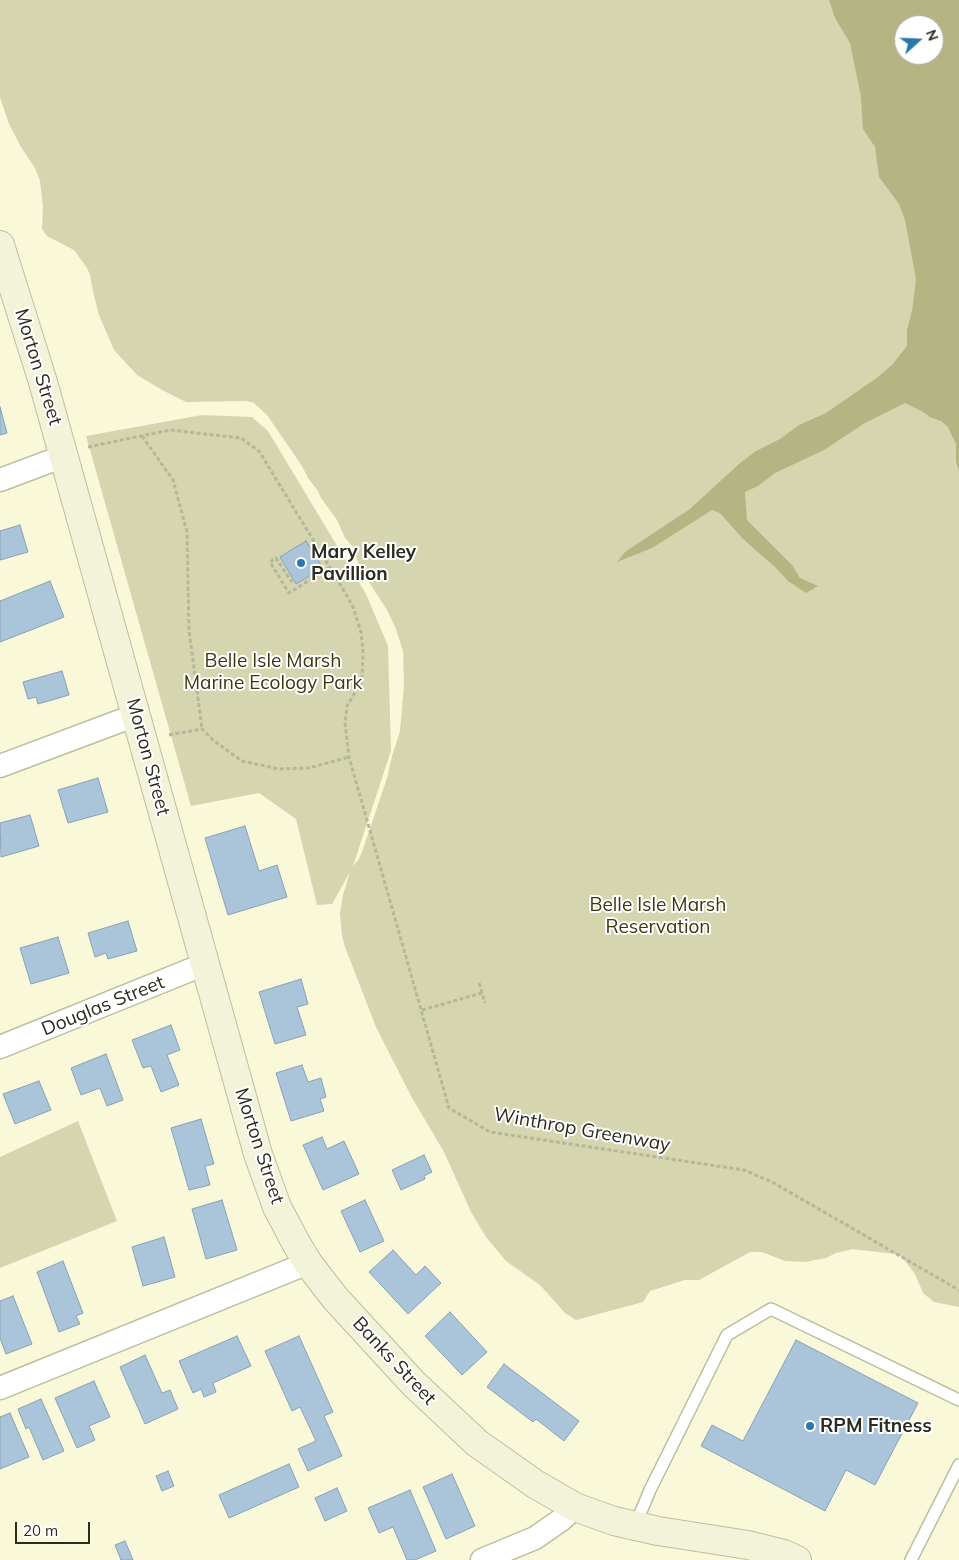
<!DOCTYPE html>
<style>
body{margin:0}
#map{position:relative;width:959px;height:1560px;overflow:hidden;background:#f9f9d9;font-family:Mulish,sans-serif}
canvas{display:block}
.north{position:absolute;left:894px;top:15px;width:50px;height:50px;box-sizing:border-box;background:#fff;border:1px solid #aaaaa5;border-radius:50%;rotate:70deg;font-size:14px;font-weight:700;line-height:20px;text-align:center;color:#2b2b1f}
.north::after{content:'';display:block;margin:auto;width:18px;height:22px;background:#2b77aa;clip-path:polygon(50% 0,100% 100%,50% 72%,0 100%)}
.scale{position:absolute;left:15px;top:1522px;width:75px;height:22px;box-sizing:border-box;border:2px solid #2b2b1f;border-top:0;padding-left:6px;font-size:15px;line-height:18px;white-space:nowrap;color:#2b2b1f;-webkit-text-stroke:4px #fff;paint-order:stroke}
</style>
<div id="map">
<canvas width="959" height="1560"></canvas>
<div class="north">N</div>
<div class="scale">20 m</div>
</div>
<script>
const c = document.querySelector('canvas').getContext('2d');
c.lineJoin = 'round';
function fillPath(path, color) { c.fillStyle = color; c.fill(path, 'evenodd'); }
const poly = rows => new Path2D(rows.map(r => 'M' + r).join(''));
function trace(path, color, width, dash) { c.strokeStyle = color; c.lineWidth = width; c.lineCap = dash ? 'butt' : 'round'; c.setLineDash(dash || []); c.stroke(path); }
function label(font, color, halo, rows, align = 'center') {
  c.font = font + ' Mulish,sans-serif'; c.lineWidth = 4; c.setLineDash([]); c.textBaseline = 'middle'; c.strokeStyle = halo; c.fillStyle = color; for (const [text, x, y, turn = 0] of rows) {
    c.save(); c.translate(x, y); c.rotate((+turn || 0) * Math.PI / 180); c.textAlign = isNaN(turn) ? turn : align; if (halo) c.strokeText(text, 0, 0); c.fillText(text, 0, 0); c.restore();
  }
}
fillPath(poly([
 [0,0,959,0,959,1307,934,1302,923,1293,915,1274,902,1257,895,1254,852,1249,836,1253,826,1258,805,1262,785,1261,762,1252,750,1252,699,1280,685,1280,650,1291,643,1302,576,1320,565,1313,540,1285,506,1261,486,1237,471,1212,444,1152,411,1096,376,1027,345,947,342,936,340,913,343,895,350,872,332,904,317,905,296,819,259,793,191,806,86,436,202,415,252,417,268,431,366,594,388,646,391,751,353,866,359,859,362,852,387,778,392,756,400,731,404,685,403,651,396,629,387,610,360,568,353,547,345,538,337,520,321,498,318,491,308,478,302,466,267,415,254,403,247,401,186,402,162,390,137,375,114,350,99,315,94,296,90,275,87,268,74,250,47,236,42,229,43,207,40,181,35,168,21,147,9,124,0,97],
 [904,25,934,25,934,55,904,55],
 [78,1121,117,1221,0,1268,0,1157]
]), '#d5d5af');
fillPath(poly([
 [829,0,959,0,959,472,956,461,956,444,948,427,941,421,930,417,923,412,905,403,865,423,824,450,775,473,758,486,745,492,747,520,792,565,800,578,818,586,806,593,788,581,775,567,743,539,720,513,712,510,652,548,617,562,625,552,690,509,740,463,756,451,780,439,799,425,826,413,878,377,892,365,907,346,907,330,912,311,916,279,905,220,899,204,879,177,875,147,863,129,861,97,850,43,835,18],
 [904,25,934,25,934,55,904,55]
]), '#b5b583');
const building = poly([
 [0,407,7,433,0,435,0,407],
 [20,525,28,552,0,560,0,531,20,525],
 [306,541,323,568,296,584,280,557,306,541],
 [50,581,64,617,0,642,0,601,50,581],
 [62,671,69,695,38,704,36,697,28,699,23,682,62,671],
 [98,778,108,812,68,823,58,790,98,778],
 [30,815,39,846,1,857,0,823,30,815],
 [245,826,259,871,277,865,287,897,228,915,205,838,245,826],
 [128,921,137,951,108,959,106,953,95,957,88,933,128,921],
 [58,937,69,973,31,984,20,948,58,937],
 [301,979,308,1004,297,1007,306,1035,275,1044,259,992,301,979],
 [171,1025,180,1050,167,1055,179,1085,161,1092,151,1066,143,1068,132,1040,171,1025],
 [106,1054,123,1100,107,1106,100,1088,81,1095,71,1068,106,1054],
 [302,1065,308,1082,321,1078,326,1097,320,1099,324,1111,291,1121,276,1073,302,1065],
 [39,1081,51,1110,15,1124,3,1094,39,1081],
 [201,1119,214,1164,205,1166,210,1185,189,1190,171,1128,201,1119],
 [322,1137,327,1149,344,1141,359,1174,323,1190,303,1145,322,1137],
 [424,1155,432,1172,424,1176,425,1179,401,1190,392,1170,424,1155],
 [222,1200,237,1250,206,1259,192,1209,222,1200],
 [365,1200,384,1241,360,1252,341,1211,365,1200],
 [164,1237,175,1277,143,1286,132,1247,164,1237],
 [393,1250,416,1275,425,1266,441,1283,408,1314,369,1272,393,1250],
 [63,1261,83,1313,76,1316,80,1324,59,1332,37,1272,63,1261],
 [13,1296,32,1344,6,1354,0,1338,0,1301,13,1296],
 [450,1312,487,1352,462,1375,425,1336,450,1312],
 [237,1336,251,1366,213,1383,216,1392,204,1397,201,1389,193,1393,179,1361,237,1336],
 [299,1336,333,1412,324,1416,342,1456,308,1471,298,1449,316,1441,300,1407,292,1411,265,1351,299,1336],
 [796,1340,918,1403,875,1485,846,1470,825,1511,701,1446,712,1425,743,1441,796,1340],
 [145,1355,162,1393,170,1390,178,1409,145,1424,120,1367,145,1355],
 [504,1364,579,1421,564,1441,536,1419,533,1422,487,1387,504,1364],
 [94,1381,110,1417,89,1426,95,1440,77,1448,55,1398,94,1381],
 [41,1399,64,1451,43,1460,29,1427,26,1429,18,1409,41,1399],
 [10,1413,29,1457,0,1469,0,1417,10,1413],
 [289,1464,299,1487,229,1518,219,1495,289,1464],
 [168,1471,174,1486,162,1491,156,1476,168,1471],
 [452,1474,475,1526,446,1539,423,1487,452,1474],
 [337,1488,347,1511,325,1521,315,1498,337,1488],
 [410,1490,436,1551,415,1560,407,1560,393,1527,379,1533,368,1508,410,1490],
 [125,1541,133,1560,121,1560,115,1545,125,1541]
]);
fillPath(building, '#aac5da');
trace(building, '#87a1b5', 1);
const lane = poly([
 [635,1526,650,1490,727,1335,771,1309,959,1400],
 [911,1560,959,1465]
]);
const street = poly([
 [0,480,64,456],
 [0,766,136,715],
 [0,1047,205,964],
 [0,1388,308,1263],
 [482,1560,535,1538,561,1520,575,1507]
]);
const secondary = poly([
 [0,245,43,382,258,1154,277,1207,296,1243,308,1263,335,1298,413,1383,477,1443,535,1484,575,1507,614,1521,658,1531,748,1545,784,1554,797,1560]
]);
trace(lane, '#bdbe9f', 14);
trace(street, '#bdbe9f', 25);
trace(secondary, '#bdbe9f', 30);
trace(poly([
 [142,436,173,480,187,532,189,630,202,729],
 [88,447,170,430,241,438,259,451,346,594,353,607,361,632,363,652,362,681,347,706,345,723,349,757,449,1108,490,1132,744,1170,772,1182,959,1290],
 [293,580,291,581,276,558,270,562,289,593,330,567],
 [169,735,202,729,213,740,242,761,279,769,309,768,349,757],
 [479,983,485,1003],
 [422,1010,482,993]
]), '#b6b69d', 3, [4, 2.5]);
trace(lane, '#fff', 11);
trace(street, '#fff', 22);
trace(secondary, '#f3f3da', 28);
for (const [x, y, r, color] of [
 [301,563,5,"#2b77aa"],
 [810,1426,5,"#2b77aa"]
]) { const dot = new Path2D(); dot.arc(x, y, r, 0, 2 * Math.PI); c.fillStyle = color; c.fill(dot); trace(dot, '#fff', 2); }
label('19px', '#2b2b1f', '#fff', [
 ["Morton Street",38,367,73],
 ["Morton Street",148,757,75],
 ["Douglas Street",103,1006,-22],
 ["Winthrop Greenway",582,1130,10],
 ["Morton Street",259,1146,72],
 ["Banks Street",394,1361,47]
]);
label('bold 19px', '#2b2b1f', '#fff', [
 ["Mary Kelley",311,552],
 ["Pavillion",311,574],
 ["RPM Fitness",820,1426]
], 'left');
label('19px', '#39380f', '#fff', [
 ["Belle Isle Marsh",273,661],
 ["Marine Ecology Park",273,683],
 ["Belle Isle Marsh",658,905],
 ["Reservation",658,927]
]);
</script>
